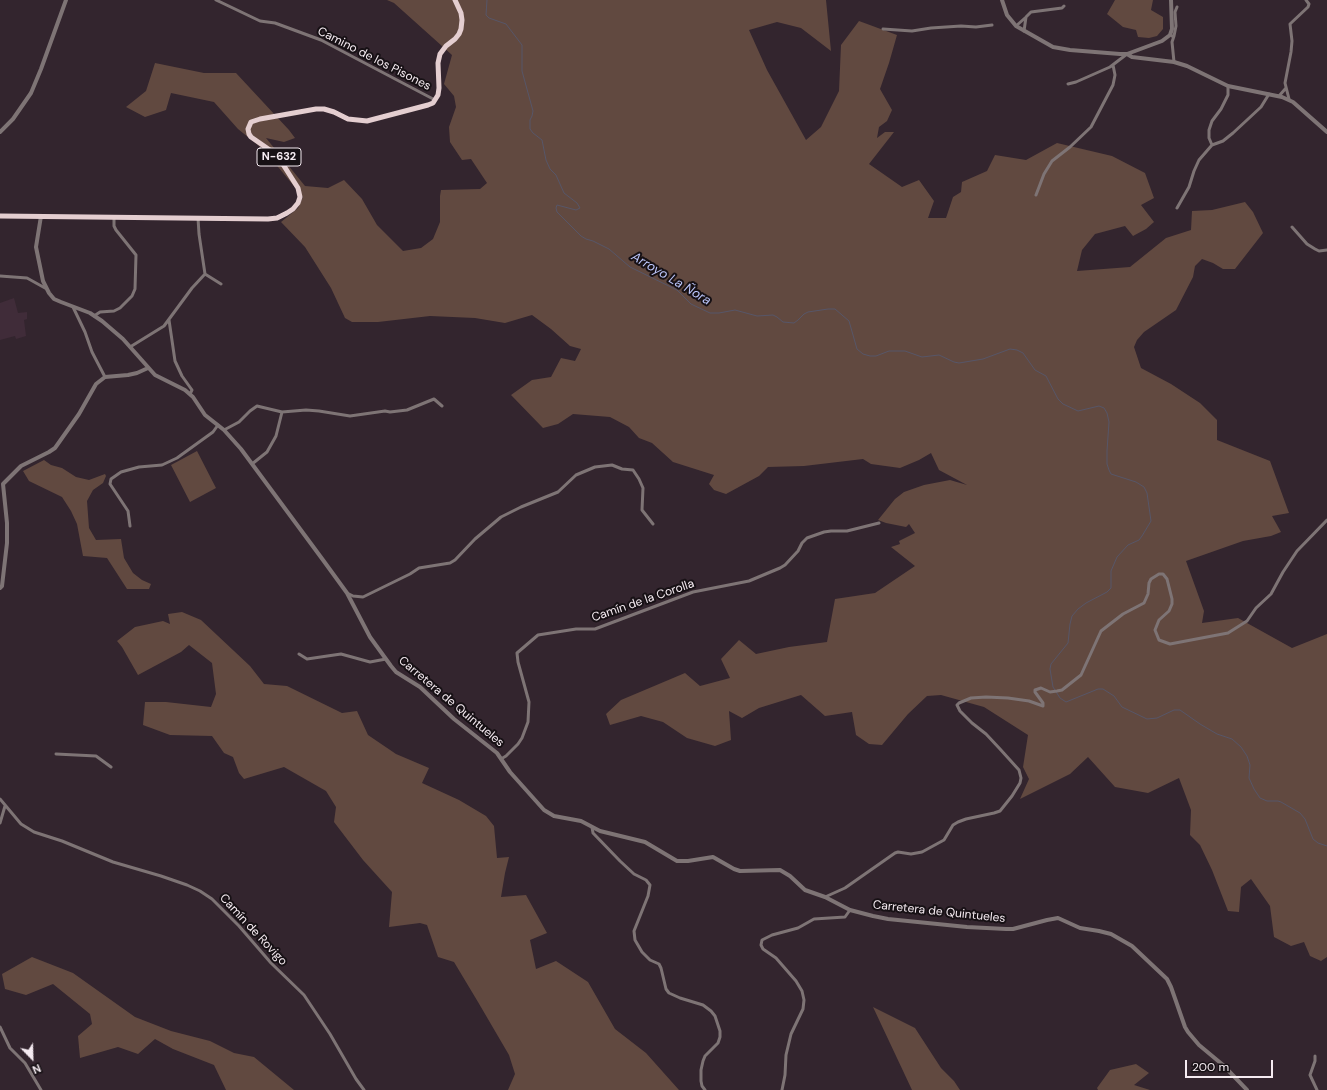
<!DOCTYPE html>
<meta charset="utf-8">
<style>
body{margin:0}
#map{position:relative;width:1327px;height:1090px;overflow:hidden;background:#33252e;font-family:"DM Sans",sans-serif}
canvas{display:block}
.north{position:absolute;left:12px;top:1038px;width:40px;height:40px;-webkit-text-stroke:3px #171115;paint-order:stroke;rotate:157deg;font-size:11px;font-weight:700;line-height:16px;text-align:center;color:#f5ebf1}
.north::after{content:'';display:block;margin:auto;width:14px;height:18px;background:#f5ebf1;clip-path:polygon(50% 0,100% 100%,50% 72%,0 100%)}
.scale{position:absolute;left:1185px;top:1060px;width:88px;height:18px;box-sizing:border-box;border:2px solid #f5ebf1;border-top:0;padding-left:5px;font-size:12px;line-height:14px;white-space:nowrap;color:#f5ebf1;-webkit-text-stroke:3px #171115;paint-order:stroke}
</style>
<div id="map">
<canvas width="1327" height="1090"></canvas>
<div class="north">N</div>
<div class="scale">200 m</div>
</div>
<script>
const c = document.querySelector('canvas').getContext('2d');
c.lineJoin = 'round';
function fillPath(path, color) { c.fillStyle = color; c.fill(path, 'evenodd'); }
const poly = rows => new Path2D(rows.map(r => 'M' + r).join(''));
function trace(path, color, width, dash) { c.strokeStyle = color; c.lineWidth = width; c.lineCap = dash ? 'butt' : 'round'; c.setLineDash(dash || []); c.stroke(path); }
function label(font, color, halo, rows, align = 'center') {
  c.font = font + ' "DM Sans",sans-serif'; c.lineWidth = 4; c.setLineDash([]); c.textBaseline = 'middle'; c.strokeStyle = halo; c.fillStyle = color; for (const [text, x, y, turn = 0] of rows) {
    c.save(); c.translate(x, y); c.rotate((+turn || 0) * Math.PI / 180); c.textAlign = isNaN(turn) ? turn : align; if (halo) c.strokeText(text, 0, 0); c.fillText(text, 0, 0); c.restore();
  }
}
fillPath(poly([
 [14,298,18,313,27,312,27,319,24,320,26,336,16,339,15,336,0,340,0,303]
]), '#402c39');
fillPath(poly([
 [387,0,826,0,831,51,801,28,777,22,749,30,767,70,806,140,821,127,839,91,841,45,859,21,897,35,889,63,880,89,892,110,887,121,879,127,877,138,885,132,894,132,869,164,902,187,919,180,934,201,928,218,946,218,953,197,961,192,962,182,987,171,995,155,1026,160,1057,143,1112,156,1145,173,1154,198,1141,205,1154,222,1146,229,1133,236,1125,226,1095,234,1082,250,1077,271,1130,267,1166,238,1191,230,1192,211,1212,210,1245,202,1253,212,1263,233,1235,269,1223,269,1213,263,1202,259,1195,266,1193,277,1176,310,1144,332,1137,340,1134,347,1141,368,1171,384,1200,403,1217,420,1217,440,1270,461,1289,513,1272,516,1281,532,1271,536,1243,541,1186,561,1204,611,1202,623,1238,618,1292,648,1327,634,1327,957,1321,961,1310,956,1304,942,1291,946,1274,937,1270,906,1251,879,1241,887,1239,912,1228,911,1212,870,1200,845,1190,835,1191,810,1179,778,1148,793,1115,787,1088,757,1070,774,1020,799,1029,779,1023,767,1028,735,984,707,941,695,927,696,908,714,882,745,869,744,856,735,852,712,825,716,801,695,759,708,742,718,729,711,731,740,715,746,687,738,663,722,641,716,610,725,606,714,621,700,685,673,700,686,730,678,721,659,739,640,756,654,789,647,827,642,835,599,875,593,915,566,891,547,900,544,899,541,915,533,909,524,906,527,886,523,878,520,895,499,904,492,924,485,950,480,967,485,939,470,931,453,919,460,900,468,871,464,863,459,804,466,768,467,759,476,726,494,714,490,709,484,714,475,673,462,652,443,639,438,629,427,610,417,573,414,558,424,543,428,511,395,532,380,551,377,561,358,575,361,581,349,570,346,551,329,532,315,505,323,475,318,430,316,378,322,352,322,345,318,331,288,305,247,281,222,298,208,303,197,264,150,238,129,214,102,171,93,166,110,145,117,126,107,146,91,155,63,204,73,236,73,289,130,295,138,284,142,266,138,305,186,328,188,344,180,362,199,377,225,403,251,421,248,433,239,440,222,440,196,441,190,480,189,487,183,471,159,462,160,450,142,449,127,456,107,454,96,444,84,452,55,394,3],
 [1115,0,1153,0,1151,10,1163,17,1163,29,1157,36,1149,38,1138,37,1136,30,1123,27,1107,14],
 [197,451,216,488,190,502,171,465],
 [44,460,51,465,62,468,76,477,89,480,105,474,106,476,103,483,93,490,87,501,89,528,96,540,121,539,124,558,133,573,142,580,151,584,149,589,127,589,107,558,83,556,77,524,71,511,62,497,29,481,23,471],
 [182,612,201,620,250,666,264,684,287,686,342,713,357,711,368,735,396,754,429,768,422,783,459,800,486,816,494,826,497,858,509,857,505,873,501,897,526,895,547,933,530,940,536,969,556,961,588,982,615,1029,646,1053,679,1090,508,1090,515,1074,509,1055,478,1002,454,962,438,957,427,925,420,923,389,927,392,892,363,860,334,822,336,807,326,791,284,767,244,779,239,773,233,757,224,753,212,736,170,735,143,725,145,702,166,702,211,707,216,694,212,663,189,645,181,652,138,675,122,647,117,641,135,627,163,621,170,624,168,614],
 [32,957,73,973,135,1017,171,1031,210,1041,234,1053,254,1057,294,1090,226,1090,214,1065,173,1049,155,1039,138,1054,118,1047,80,1058,78,1036,92,1024,90,1014,53,984,26,995,5,989,2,974],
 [873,1007,915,1028,941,1068,954,1081,960,1090,912,1090],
 [1136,1064,1149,1073,1134,1085,1150,1090,1098,1090,1097,1088,1110,1070]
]), '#614940');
trace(poly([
 [487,0,486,15,489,18,506,24,522,45,522,71,533,111,532,116,530,120,530,129,533,133,542,140,546,160,550,169,556,175,564,193,577,203,580,208,576,210,557,205,556,208,557,212,581,236,586,239,593,241,609,249,630,267,677,290,691,304,710,313,719,313,735,310,757,316,773,315,777,317,783,322,794,323,798,320,804,314,808,312,828,309,835,309,849,321,857,349,863,354,870,356,876,356,889,351,905,351,922,357,939,355,954,362,959,363,983,359,1010,349,1017,350,1023,353,1035,370,1046,376,1058,399,1063,404,1078,411,1099,406,1104,408,1107,413,1109,422,1107,451,1107,464,1109,470,1111,474,1136,482,1144,487,1147,493,1151,521,1142,536,1139,540,1128,545,1117,557,1111,571,1111,588,1107,592,1086,603,1078,609,1072,616,1070,624,1068,643,1051,664,1050,669,1053,687,1060,698,1066,702,1098,689,1103,689,1114,696,1122,707,1147,719,1157,718,1174,710,1180,710,1200,724,1217,734,1232,739,1241,747,1247,756,1250,765,1249,778,1254,789,1260,798,1267,801,1278,801,1281,802,1300,813,1305,819,1313,839,1318,843,1327,846]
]), '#575668', 1);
trace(poly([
 [216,0,260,21,275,23,321,40,435,100],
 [1016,26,1025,18],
 [883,29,912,31,931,28,961,26,976,27,992,25],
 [1024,31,1026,17,1031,12,1062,8,1064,6],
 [1172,36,1174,36,1172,42,1174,62],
 [1174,36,1176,26,1175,12,1177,7],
 [1068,84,1076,82,1110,67,1127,54],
 [1279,96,1286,88],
 [1289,99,1285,83,1291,52,1292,41,1290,24,1308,7,1309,4,1306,0],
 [1212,145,1223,141,1233,133,1261,107,1269,94],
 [1036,195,1044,174,1052,161,1070,147,1091,127,1113,85,1115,75,1113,65],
 [1177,208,1189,187,1194,171,1199,160,1212,145,1209,138,1209,130,1212,121,1221,109,1228,95,1228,86],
 [1292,227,1307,244,1315,249,1319,251,1327,250],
 [205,274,221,284],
 [0,276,27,278,45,288],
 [73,307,85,332,92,352,105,377],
 [94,316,100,312,114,311,120,308,132,296,135,289,136,255,116,230,114,226,114,217],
 [169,320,175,361,182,376,192,390,190,394],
 [130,347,164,326,192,288,205,274,199,234,198,218],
 [224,430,239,422,250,411,257,406,282,412,306,410,319,411,350,416,385,411,390,412,407,410,434,399,442,406],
 [252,464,267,452,276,436,282,412],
 [130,526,128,511,110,484,111,479,121,472,139,467,162,465,177,458,213,432,218,425],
 [347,593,353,596,363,597,410,574,419,568,450,563,455,560,475,539,501,517,521,507,558,492,576,475,595,467,612,465,622,469,633,470,639,479,643,488,642,510,653,524],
 [299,654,307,659,341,654,370,662,386,659],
 [56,754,96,756,111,767],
 [501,759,506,756,518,744,522,738,528,722,529,702,518,662,517,653,538,635,576,629,595,629,693,592,749,581,780,568,785,565,798,551,802,543,807,538,824,532,831,531,847,531,879,523],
 [0,799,21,824,34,832,62,841,113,862,161,876,187,885,200,891,212,899,239,926,271,963,304,995,330,1034,356,1079,364,1090],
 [0,823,5,806],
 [592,827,593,833,620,861,634,874,646,880,650,885,648,896,634,931,635,940,642,952,650,960,659,964,661,968,666,989,669,993,680,998,703,1005,711,1011,715,1016,720,1031,720,1037,718,1043,705,1056,703,1061,701,1070,701,1081,702,1086,705,1090],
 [825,897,845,888,895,853,898,852,911,854,922,852,944,840,953,825,958,822,966,819,994,813,1000,811,1012,796,1020,783,1021,778,1019,770,1000,749,986,734,972,723,960,711,957,705,959,703,971,698,986,697,1008,698,1029,701,1043,706,1043,703,1035,692,1035,690,1041,688,1050,692,1057,691,1062,690,1081,675,1101,631,1123,614,1144,603,1148,594,1149,583,1151,579,1159,574,1163,574,1167,579,1172,599,1172,604,1169,611,1159,620,1155,630,1159,640,1170,644,1228,633,1247,621,1256,608,1271,594,1283,572,1297,551,1327,520],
 [0,1027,10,1048,25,1063,41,1090],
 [1315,1056,1315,1061,1310,1075,1317,1090],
 [782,1090,785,1075,786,1055,791,1034,803,1009,804,1000,802,991,796,981,776,958,763,949,761,945,762,940,772,935,798,928,814,919,845,917,850,910]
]), '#7e7475', 3);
trace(poly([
 [1002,0,1007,15,1016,26,1053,47,1070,50,1120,54,1127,54,1162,41,1170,35,1172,29,1171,0],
 [1127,54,1132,57,1174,62,1187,66,1228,86,1282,97,1293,102,1327,132],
 [0,132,13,119,31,93,41,69,66,0],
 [41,216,36,247,43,281,49,293,54,299,61,302,90,313,102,321,123,339,155,375,185,390,193,397,205,415,224,430,241,449,323,560,347,593,370,637,391,666,396,672,420,687,454,719,497,753,510,772,544,810,554,816,581,821,600,831,645,842,677,861,688,861,713,857,734,869,740,871,780,870,790,876,805,890,825,897,850,910,873,916,888,919,967,927,1006,929,1013,929,1047,920,1058,918,1080,928,1099,931,1111,934,1132,946,1167,979,1171,987,1185,1027,1188,1032,1199,1045,1223,1065,1247,1090],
 [0,588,2,586,7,543,7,523,3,484,21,466,49,452,55,448,79,414,96,384,105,377,128,375,137,373,148,368]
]), '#7e7475', 4);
trace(poly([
 [0,216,268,219,277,218,287,213,293,209,298,203,300,197,298,188,277,155,251,137,249,134,248,129,251,122,260,119,316,109,324,109,334,112,348,119,367,121,428,105,433,103,438,95,439,88,438,63,440,54,446,46,455,39,459,34,461,29,462,20,461,13,455,0]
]), '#e4ced0', 5);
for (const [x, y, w] of [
 [279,157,44]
]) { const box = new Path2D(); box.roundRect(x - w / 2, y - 9, w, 18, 3); c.fillStyle = '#171115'; c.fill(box); trace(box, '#f5ebf1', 1); }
label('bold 11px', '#f5ebf1', null, [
 ["N-632",279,157]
]);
label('12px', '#f5ebf1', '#171115', [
 ["Camino de los Pisones",374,59,27],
 ["Camín de la Corolla",643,601,-19],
 ["Carretera de Quintueles",451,702,40],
 ["Carretera de Quintueles",939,912,6],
 ["Camín de Rovigo",253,930,47]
]);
label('italic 13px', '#bcc6fb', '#171115', [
 ["Arroyo La Ñora",671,279,31]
]);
</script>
